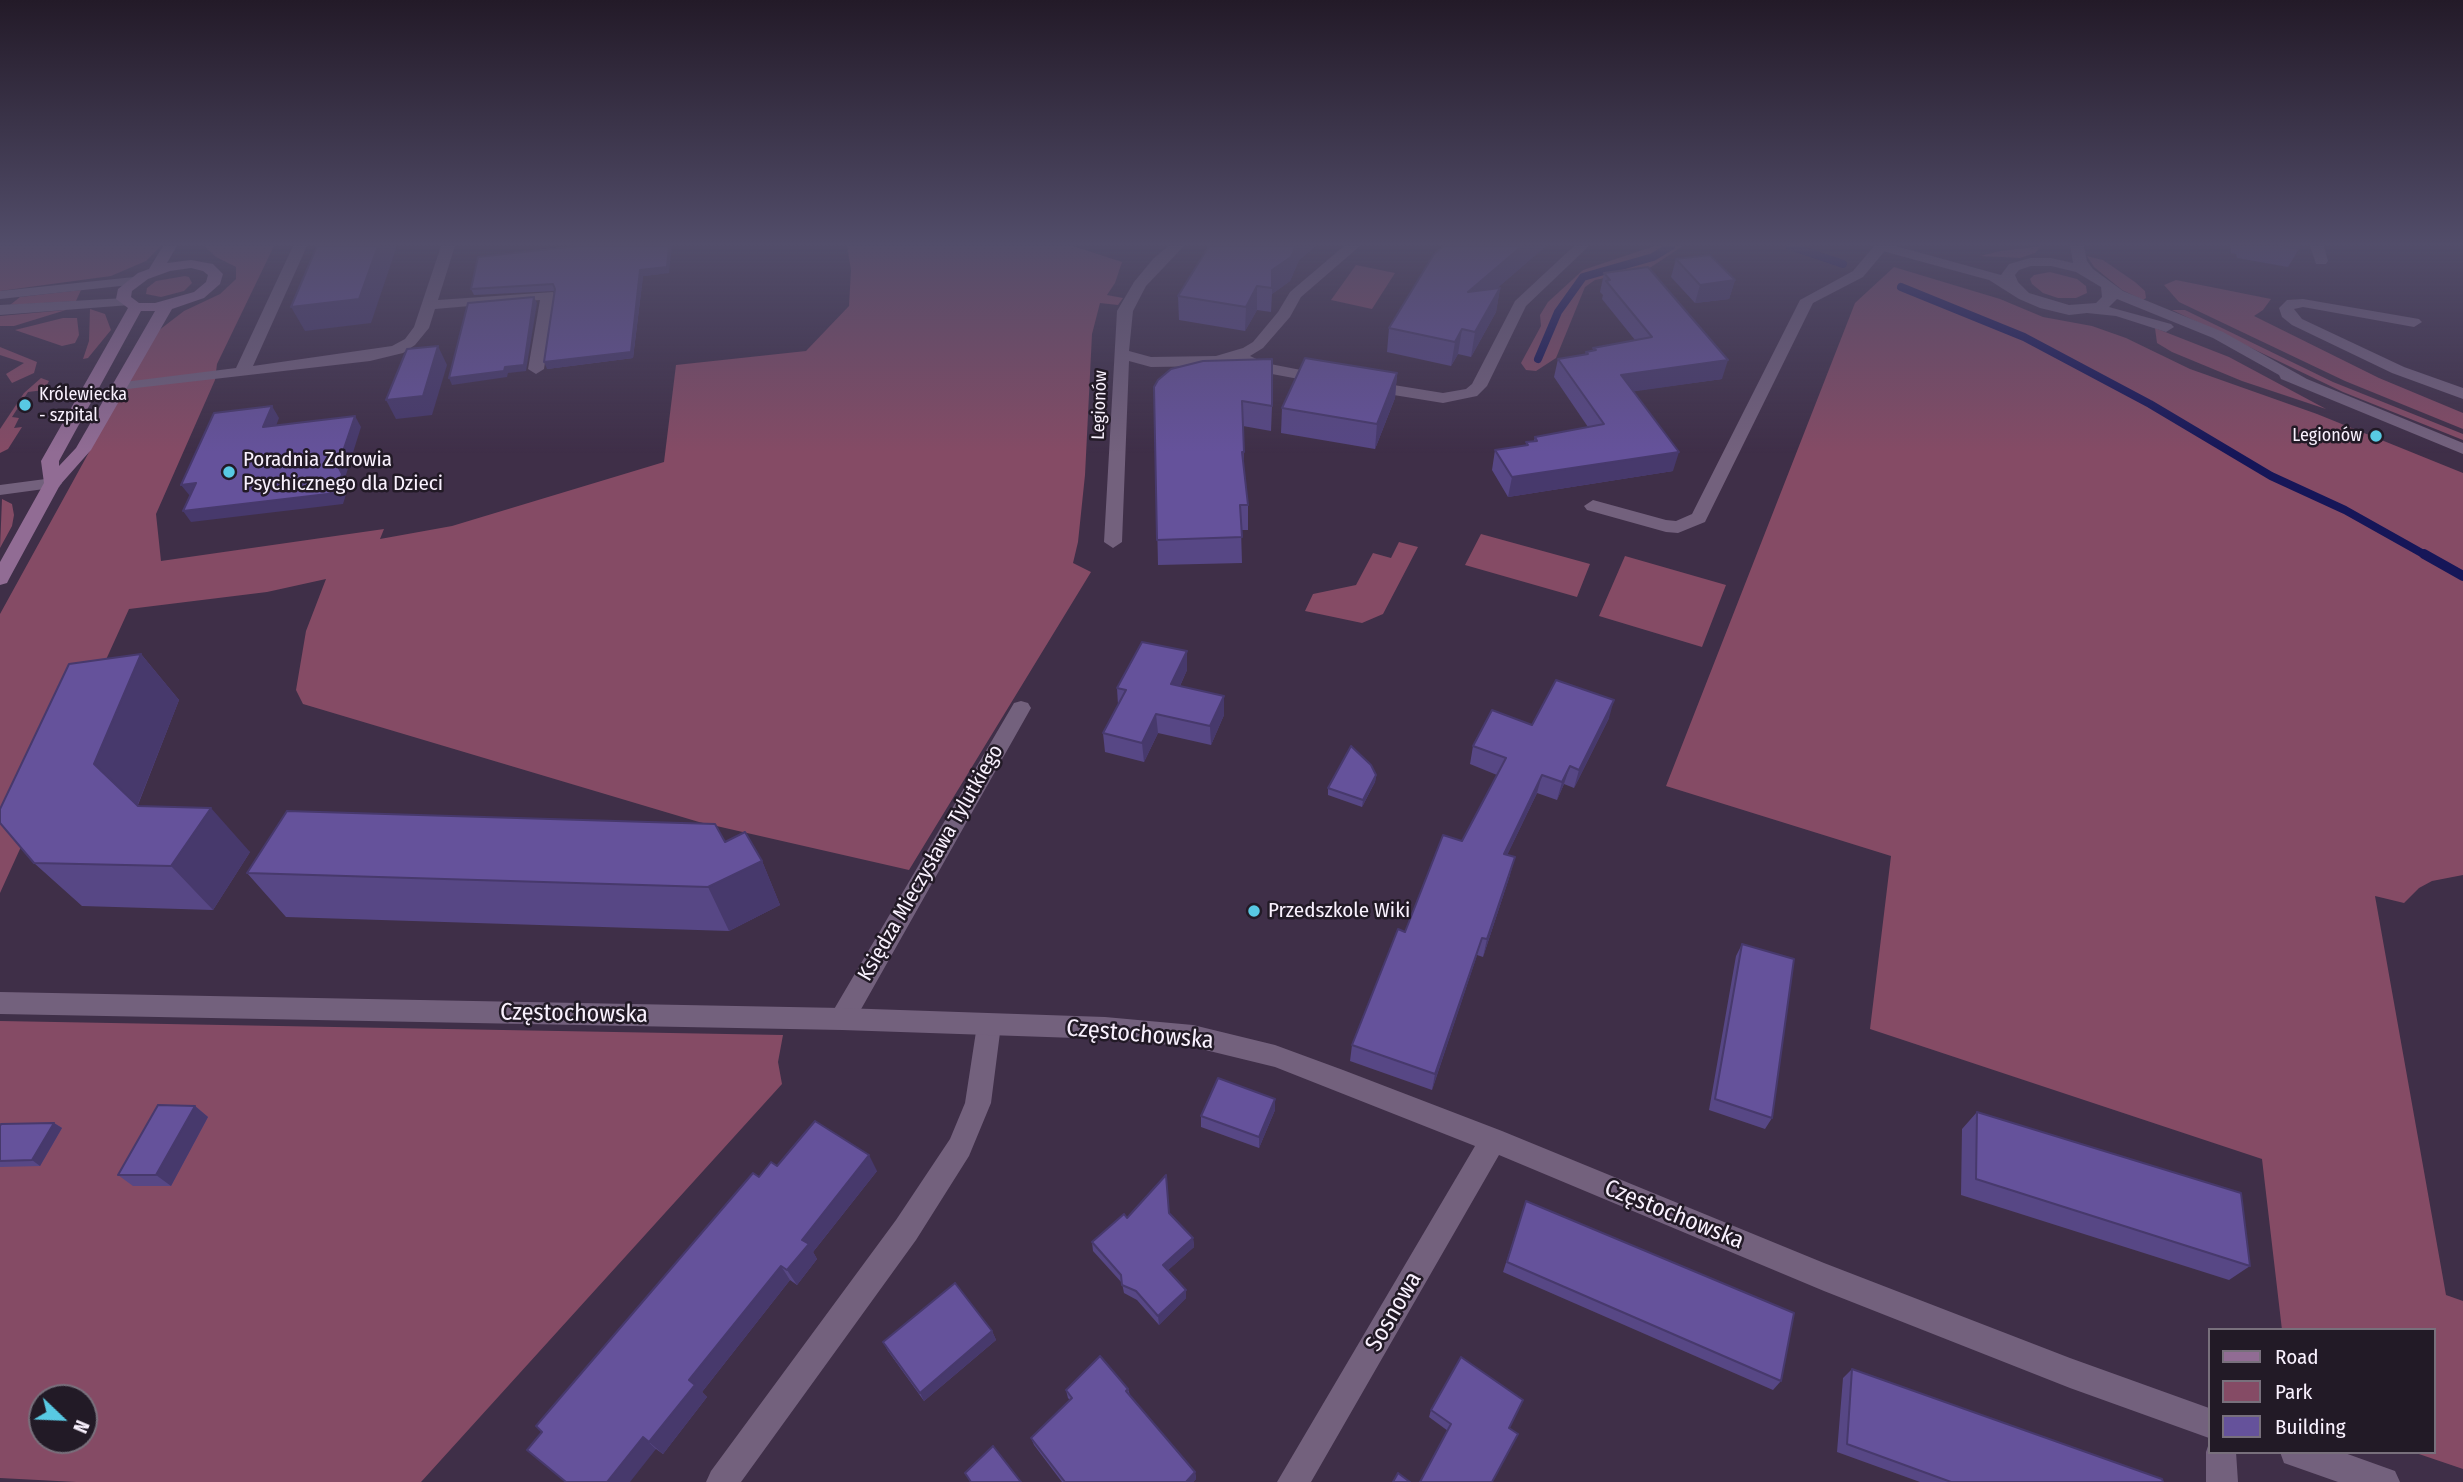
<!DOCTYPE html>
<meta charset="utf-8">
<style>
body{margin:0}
#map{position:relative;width:2463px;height:1482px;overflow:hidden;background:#3f2f48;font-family:"Fira Sans Condensed",sans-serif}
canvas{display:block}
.legend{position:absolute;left:2208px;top:1328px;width:228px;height:126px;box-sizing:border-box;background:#221a26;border:2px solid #78707c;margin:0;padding:9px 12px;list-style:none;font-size:21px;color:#f9f1fe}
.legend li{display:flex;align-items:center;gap:14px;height:35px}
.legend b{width:35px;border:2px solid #78707c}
.north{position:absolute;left:28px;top:1384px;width:70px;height:70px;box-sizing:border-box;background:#221a26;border:2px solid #78707c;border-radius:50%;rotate:113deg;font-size:19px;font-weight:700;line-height:28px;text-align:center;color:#f9f1fe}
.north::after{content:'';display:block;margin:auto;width:24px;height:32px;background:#58c9e3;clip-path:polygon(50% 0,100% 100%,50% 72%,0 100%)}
</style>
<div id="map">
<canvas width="2463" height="1482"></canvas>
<ul class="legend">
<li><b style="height:9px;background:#916c94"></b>Road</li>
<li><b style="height:19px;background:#854b65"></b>Park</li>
<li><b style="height:19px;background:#65529b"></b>Building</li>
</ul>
<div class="north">N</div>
</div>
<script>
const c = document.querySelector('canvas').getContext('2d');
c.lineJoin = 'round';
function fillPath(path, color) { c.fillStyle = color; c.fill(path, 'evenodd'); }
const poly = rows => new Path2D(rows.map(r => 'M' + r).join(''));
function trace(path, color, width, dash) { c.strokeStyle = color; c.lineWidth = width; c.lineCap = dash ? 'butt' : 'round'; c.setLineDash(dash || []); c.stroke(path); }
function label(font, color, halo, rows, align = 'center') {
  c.font = font + ' "Fira Sans Condensed",sans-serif'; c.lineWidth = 5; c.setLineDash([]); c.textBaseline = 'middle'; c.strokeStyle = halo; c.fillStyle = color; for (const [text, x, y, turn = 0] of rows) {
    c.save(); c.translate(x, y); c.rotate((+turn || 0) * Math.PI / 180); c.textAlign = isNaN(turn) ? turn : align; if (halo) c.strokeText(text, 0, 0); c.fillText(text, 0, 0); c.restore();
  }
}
fillPath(poly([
 [0,246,161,246,146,261,111,276,0,291],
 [204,246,274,246,217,364,215,380,156,514,161,561,384,529,380,539,452,526,664,462,676,365,806,351,849,306,851,270,847,246,1073,246,1122,262,1115,283,1107,295,1123,298,1118,305,1100,303,1092,334,1085,475,1078,542,1073,563,1091,572,909,870,699,822,303,704,296,690,306,631,326,579,267,592,129,609,0,893,0,614,154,334,184,311,220,294,236,279,236,267,216,257],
 [1654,246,1683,246,1648,269,1595,280,1585,287,1556,358,1536,371,1526,370,1521,363,1541,326,1540,315,1548,302,1583,270],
 [2041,246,2035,253,2020,258,1980,256,2000,251],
 [2087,256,2103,260,2135,282,2145,291,2146,298,2143,300,2122,290,2094,267],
 [1356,265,1395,273,1372,309,1331,300],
 [1894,267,2000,299,2043,317,2092,326,2126,338,2190,369,2317,414,2463,473,2463,875,2432,881,2419,888,2404,903,2375,896,2446,1295,2463,1301,2463,1469,2413,1452,2433,1452,2433,1330,2282,1330,2262,1159,1870,1029,1891,856,1666,786,1855,303],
 [2050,272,2077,279,2086,286,2087,293,2076,298,2058,298,2043,293,2032,284,2030,279,2034,275],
 [185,276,189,277,192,283,184,291,161,297,146,294,147,288,156,281],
 [2176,280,2271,299,2263,310,2254,316,2379,378,2463,413,2463,429,2345,381,2179,302,2164,285],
 [81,290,76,301,10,305,20,297],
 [90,309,105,314,111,330,88,358,83,359,89,341],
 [66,310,14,326,0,326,0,316],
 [2172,310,2185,310,2333,382,2463,434,2463,440,2343,392],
 [63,318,77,318,79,335,75,343,62,346,15,330],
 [2155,328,2229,357,2326,409,2242,381,2172,352,2157,343],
 [0,347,37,362,34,373,12,383,6,374,24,363,0,355],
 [41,378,49,381,44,390,28,392,12,417,19,418,14,428,22,427,8,449,0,453,0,429,24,393],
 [2,499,12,504,14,515,12,526,0,548],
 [1481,534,1590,564,1577,597,1465,565],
 [1399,542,1418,547,1383,614,1362,623,1305,611,1313,594,1356,585,1373,553,1391,558],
 [1625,556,1726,585,1702,647,1599,616],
 [0,1021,783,1035,778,1062,782,1084,421,1482,76,1482,0,1478],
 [42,1398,84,1398,84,1440,42,1440]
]), '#854b65');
trace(poly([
 [1790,246,1843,264],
 [1901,287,2024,337,2150,404,2271,476,2345,510,2427,556],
 [1538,359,1558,312,1583,277,1653,257,1671,246]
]), '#161658', 8);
trace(poly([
 [2424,554,2463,576]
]), '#161658', 10);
fillPath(poly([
 [293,246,307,246,253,366,392,346,405,339,414,327,441,246,455,246,438,300,553,292,555,295,544,369,536,374,528,369,540,300,435,309,429,328,415,345,403,353,370,361,110,391,108,388,110,385,116,383,236,368,293,246],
 [1168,246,1184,246,1146,286,1133,311,1129,351,1151,357,1216,356,1243,348,1253,342,1278,312,1290,292,1344,246,1360,246,1301,297,1290,317,1263,348,1250,356,1265,363,1332,376,1334,379,1332,382,1326,384,1261,372,1234,361,1217,366,1151,367,1129,361,1122,542,1113,548,1104,542,1117,311,1134,282,1153,259,1168,246],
 [1574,246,1589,246,1526,306,1487,386,1477,396,1443,403,1369,391,1361,386,1369,381,1443,393,1466,389,1472,384,1515,301,1574,246],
 [1874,246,1889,246,1863,277,1813,303,1705,522,1678,533,1666,532,1587,510,1584,506,1593,500,1666,520,1676,521,1692,514,1800,300,1853,271,1874,246],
 [2310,246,2324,246,2328,261,2326,264,2316,264,2310,246],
 [2303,299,2419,319,2422,322,2414,327,2303,307,2294,309,2302,319,2404,367,2463,388,2463,399,2392,373,2292,325,2282,317,2279,308,2287,300,2303,299],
 [53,478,62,483,59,487,0,495,0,485,53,478],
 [1021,701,1028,703,1031,708,851,1027,842,1030,833,1027,830,1019,833,1011,1014,703,1021,701],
 [989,1014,998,1017,1001,1025,991,1103,969,1156,916,1240,741,1482,706,1482,711,1471,896,1220,950,1139,965,1103,977,1025,980,1017,989,1014]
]), '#73617d');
fillPath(poly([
 [0,992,842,1008,1105,1017,1193,1025,1275,1045,1343,1070,1502,1131,1824,1263,2070,1358,2209,1408,2209,1438,2070,1388,1824,1291,1499,1155,1311,1482,1277,1482,1475,1146,1275,1067,1193,1047,1105,1039,842,1030,0,1014,0,992],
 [2209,1443,2209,1452,2236,1452,2238,1482,2206,1482,2206,1452,2209,1443],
 [2280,1452,2342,1452,2395,1471,2400,1482,2338,1482,2284,1463,2280,1452]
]), '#73617d');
fillPath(poly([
 [1873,246,1896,246,2001,275,2009,264,2030,258,2051,258,2073,263,2070,246,2084,246,2087,261,2093,269,2123,291,2223,332,2307,379,2463,443,2463,454,2281,379,2279,375,2213,338,2117,299,2109,307,2171,324,2174,327,2166,332,2116,316,2087,313,2069,315,2040,308,2019,299,1989,280,1875,249,1873,246],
 [2031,266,2051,266,2076,272,2101,287,2102,297,2096,303,2069,305,2029,293,2018,282,2015,275,2019,270,2031,266],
 [134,277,139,278,141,281,139,284,0,299,0,291,134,277],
 [125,298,132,302,130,305,0,315,0,305,125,298]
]), '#73617d');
fillPath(poly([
 [163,246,177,246,167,263,191,260,213,264,223,274,220,284,204,298,172,309,91,450,60,485,9,579,7,583,0,585,0,562,44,483,41,461,128,308,116,299,118,289,138,273,149,269,163,246],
 [191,268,203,271,208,275,206,282,194,292,155,303,139,303,131,297,132,291,148,279,170,271,191,268],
 [141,311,155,311,76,448,59,466,59,461,141,311]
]), '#916c94');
fillPath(poly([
 [1209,246,1316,246,1299,260,1290,281,1272,294,1271,312,1257,310,1245,331,1179,320,1178,296],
 [1444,246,1546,246,1496,289,1500,288,1496,312,1471,357,1458,354,1451,366,1387,352,1389,328],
 [2230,246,2299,246,2299,249,2288,267,2237,258,2236,254,2231,253],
 [1676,259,1735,280,1729,299,1695,303,1671,277],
 [669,273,643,276,633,358,547,369,555,291,474,295,471,289],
 [1604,273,1722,379,1633,391,1673,471,1508,497,1492,470,1495,450,1526,446,1526,442,1534,441,1535,437,1588,427,1554,377,1558,359,1585,355,1586,352,1593,351,1593,348,1635,340,1602,299,1603,295,1600,292],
 [1397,373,1395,398,1375,449,1281,433,1282,408],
 [1154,387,1272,406,1271,431,1243,426,1244,472,1248,505,1248,530,1241,530,1242,563,1158,565],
 [1187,651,1187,670,1180,686,1224,715,1211,745,1158,733,1144,762,1105,752,1103,733,1118,705,1117,688],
 [141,654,179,700,138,805,250,852,213,910,82,906,34,863],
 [1609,718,1574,788,1564,784,1557,800,1537,793,1507,855,1510,875,1483,957,1477,955,1432,1090,1350,1061,1352,1045,1405,932,1462,841,1497,775,1470,764,1473,746,1532,725],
 [1376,775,1375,782,1362,807,1328,795,1328,788],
 [725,842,762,861,780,905,729,931,286,917,247,873],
 [1742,944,1772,1118,1765,1129,1709,1110,1736,956],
 [1275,1099,1275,1110,1259,1148,1201,1127,1201,1116],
 [195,1106,208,1117,171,1186,133,1186,118,1175],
 [1977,1112,2250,1266,2229,1280,1961,1195,1962,1129],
 [54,1123,62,1128,40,1166,0,1167,0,1126],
 [777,1166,877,1171,813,1252,817,1259,797,1285,790,1280,702,1392,707,1397,663,1454,656,1449,566,1482,759,1177],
 [1526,1201,1781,1381,1773,1390,1503,1272],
 [1169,1213,1193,1238,1194,1247,1168,1270,1186,1298,1159,1325,1137,1300,1124,1293,1122,1283,1093,1251,1092,1242],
 [992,1331,996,1340,924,1401,888,1351,883,1342],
 [1852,1369,2163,1482,1920,1482,1837,1452,1843,1378],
 [1128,1389,1130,1395,1195,1472,1196,1479,1193,1482,1062,1482,1034,1445,1031,1438,1070,1400,1068,1398,1066,1390],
 [1431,1410,1509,1428,1448,1431,1429,1417]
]), '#574785');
fillPath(poly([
 [378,246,397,246,371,323,305,331,291,307],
 [669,246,672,246,669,273,643,276,633,358,547,369,544,362,640,270],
 [1296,246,1316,246,1299,260,1290,281,1272,294,1272,270],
 [1522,246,1546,246,1465,316,1468,292],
 [1735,280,1729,299,1695,303,1700,285],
 [1257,286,1257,310,1245,331,1246,307],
 [1500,288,1496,312,1471,357,1475,332],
 [534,297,537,303,526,371,508,373,507,377,452,385,449,378,505,367],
 [1462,329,1458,354,1451,366,1455,342],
 [438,346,447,365,432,415,396,419,386,400],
 [1728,360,1722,379,1616,394,1621,375],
 [1397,373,1395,398,1375,449,1377,424],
 [272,406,279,418,271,439,263,427],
 [355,416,361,427,345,478,349,485,343,504,191,522,183,511,338,466],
 [1679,452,1673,471,1508,497,1512,477],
 [196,483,190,496,181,485],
 [1187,651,1187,670,1172,703,1171,684],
 [141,654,179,700,136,809,94,764],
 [1224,696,1224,715,1211,745,1210,726],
 [1614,700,1609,718,1574,788,1579,770],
 [1156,714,1158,733,1144,762,1142,743],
 [1570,766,1564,784,1557,800,1562,782],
 [1376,775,1375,782,1362,807,1363,800],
 [1542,775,1537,793,1499,872,1504,854],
 [211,808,250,852,213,910,171,866],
 [1515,857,1510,875,1483,957,1487,939],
 [762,861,780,905,729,931,708,887],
 [1482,938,1477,955,1432,1090,1435,1074],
 [1275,1099,1275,1110,1259,1148,1259,1137],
 [195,1106,208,1117,171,1186,156,1175],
 [54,1123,62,1128,40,1166,32,1160],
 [869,1155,877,1171,813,1252,817,1259,797,1285,787,1270,802,1240],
 [1193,1238,1194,1247,1164,1274,1163,1265],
 [781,1266,790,1280,702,1392,707,1397,663,1454,649,1442,689,1380],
 [1186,1290,1186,1298,1159,1325,1158,1316],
 [992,1331,996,1340,924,1401,920,1393],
 [643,1437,656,1449,630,1482,607,1482],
 [1195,1472,1196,1479,1193,1482,1186,1482]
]), '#47396c');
const building = poly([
 [317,246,378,246,359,299,291,307,317,246],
 [577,246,669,246,667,267,640,270,631,352,544,362,555,289,553,284,471,289,478,257,577,246],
 [1209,246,1296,246,1291,257,1272,270,1272,288,1257,286,1246,307,1178,296,1209,246],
 [1444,246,1522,246,1468,292,1500,288,1475,332,1462,329,1455,342,1389,328,1434,254,1444,246],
 [2284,246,2299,246,2299,249,2284,246],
 [1710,255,1735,280,1700,285,1676,259,1710,255],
 [1648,267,1728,360,1621,375,1679,452,1512,477,1495,450,1528,445,1526,442,1537,441,1535,437,1604,424,1558,359,1588,354,1586,352,1596,350,1593,348,1652,337,1606,281,1610,280,1604,273,1648,267],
 [534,297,524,365,505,367,504,371,449,378,468,303,534,297],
 [438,346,423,396,386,400,407,349,438,346],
 [1305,358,1397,373,1377,424,1282,408,1305,358],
 [1272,359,1272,406,1242,401,1244,452,1242,452,1248,505,1240,505,1242,537,1157,540,1154,387,1158,380,1171,369,1203,361,1272,359],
 [272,406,263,427,355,416,338,466,342,474,336,493,183,511,196,483,181,485,214,413,272,406],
 [1142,642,1187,651,1171,684,1224,696,1210,726,1156,714,1142,743,1103,733,1126,690,1117,688,1142,642],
 [141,654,94,764,138,806,211,808,171,866,34,863,0,823,0,809,69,664,141,654],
 [1556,680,1614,700,1579,770,1570,766,1562,782,1542,775,1504,854,1515,857,1487,939,1482,938,1435,1074,1352,1045,1398,929,1405,932,1443,835,1462,841,1506,758,1473,746,1492,710,1532,725,1556,680],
 [1351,746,1371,765,1376,775,1363,800,1328,788,1351,746],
 [287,811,715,824,725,842,745,832,762,861,708,887,247,873,287,811],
 [1742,944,1794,959,1772,1118,1715,1099,1742,944],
 [1218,1078,1275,1099,1259,1137,1201,1116,1218,1078],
 [158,1105,195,1106,156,1175,118,1175,158,1105],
 [1977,1112,2241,1193,2250,1266,1976,1179,1977,1112],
 [815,1121,869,1155,802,1240,809,1244,787,1270,781,1266,689,1380,695,1385,649,1442,643,1437,607,1482,566,1482,527,1450,542,1432,536,1426,753,1173,759,1177,771,1162,777,1166,815,1121],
 [54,1123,32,1160,0,1161,0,1126,1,1124,54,1123],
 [1166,1175,1169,1213,1193,1238,1163,1265,1186,1290,1158,1316,1136,1291,1122,1285,1121,1275,1092,1242,1124,1214,1127,1218,1166,1175],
 [1526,1201,1794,1313,1781,1381,1507,1262,1526,1201],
 [955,1283,992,1331,920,1393,883,1342,955,1283],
 [1100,1356,1128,1389,1126,1391,1195,1472,1186,1482,1065,1482,1031,1438,1072,1398,1066,1390,1100,1356],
 [1461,1357,1523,1400,1509,1428,1518,1434,1492,1482,1420,1482,1451,1424,1431,1410,1461,1357],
 [1852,1369,2162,1479,2163,1482,1951,1482,1847,1444,1852,1369],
 [993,1446,1021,1482,971,1482,965,1473,993,1446],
 [1398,1473,1410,1482,1393,1482,1398,1473]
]);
fillPath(building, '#65529b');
trace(building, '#47396c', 2);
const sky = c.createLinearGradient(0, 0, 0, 453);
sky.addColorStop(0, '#231a28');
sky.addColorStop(0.54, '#524d6a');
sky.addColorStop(1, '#524d6a00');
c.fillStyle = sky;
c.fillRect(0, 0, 2463, 453);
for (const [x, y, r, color] of [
 [25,405,7,"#58c9e3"],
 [2376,436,7,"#58c9e3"],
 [229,472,7,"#58c9e3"],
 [1254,911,7,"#58c9e3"]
]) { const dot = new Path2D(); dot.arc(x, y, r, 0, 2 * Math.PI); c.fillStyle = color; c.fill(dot); trace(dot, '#221a26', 2.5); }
label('18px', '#f9f1fe', '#221a26', [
 ["Królewiecka",39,395],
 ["- szpital",39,416],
 ["Legionów",2362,436,"right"]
], 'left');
label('18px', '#f9f1fe', '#221a26', [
 ["Legionów",1100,405,-88]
]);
label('21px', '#f9f1fe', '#221a26', [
 ["Poradnia Zdrowia",243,460],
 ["Psychicznego dla Dzieci",243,484],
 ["Przedszkole Wiki",1268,911]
], 'left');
label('21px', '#f9f1fe', '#221a26', [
 ["Księdza Mieczysława Tylutkiego",931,863,-60]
]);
label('24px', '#f9f1fe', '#221a26', [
 ["Częstochowska",574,1014,1],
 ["Częstochowska",1140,1035,5],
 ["Częstochowska",1674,1215,22],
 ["Sosnowa",1394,1312,-60]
]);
</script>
